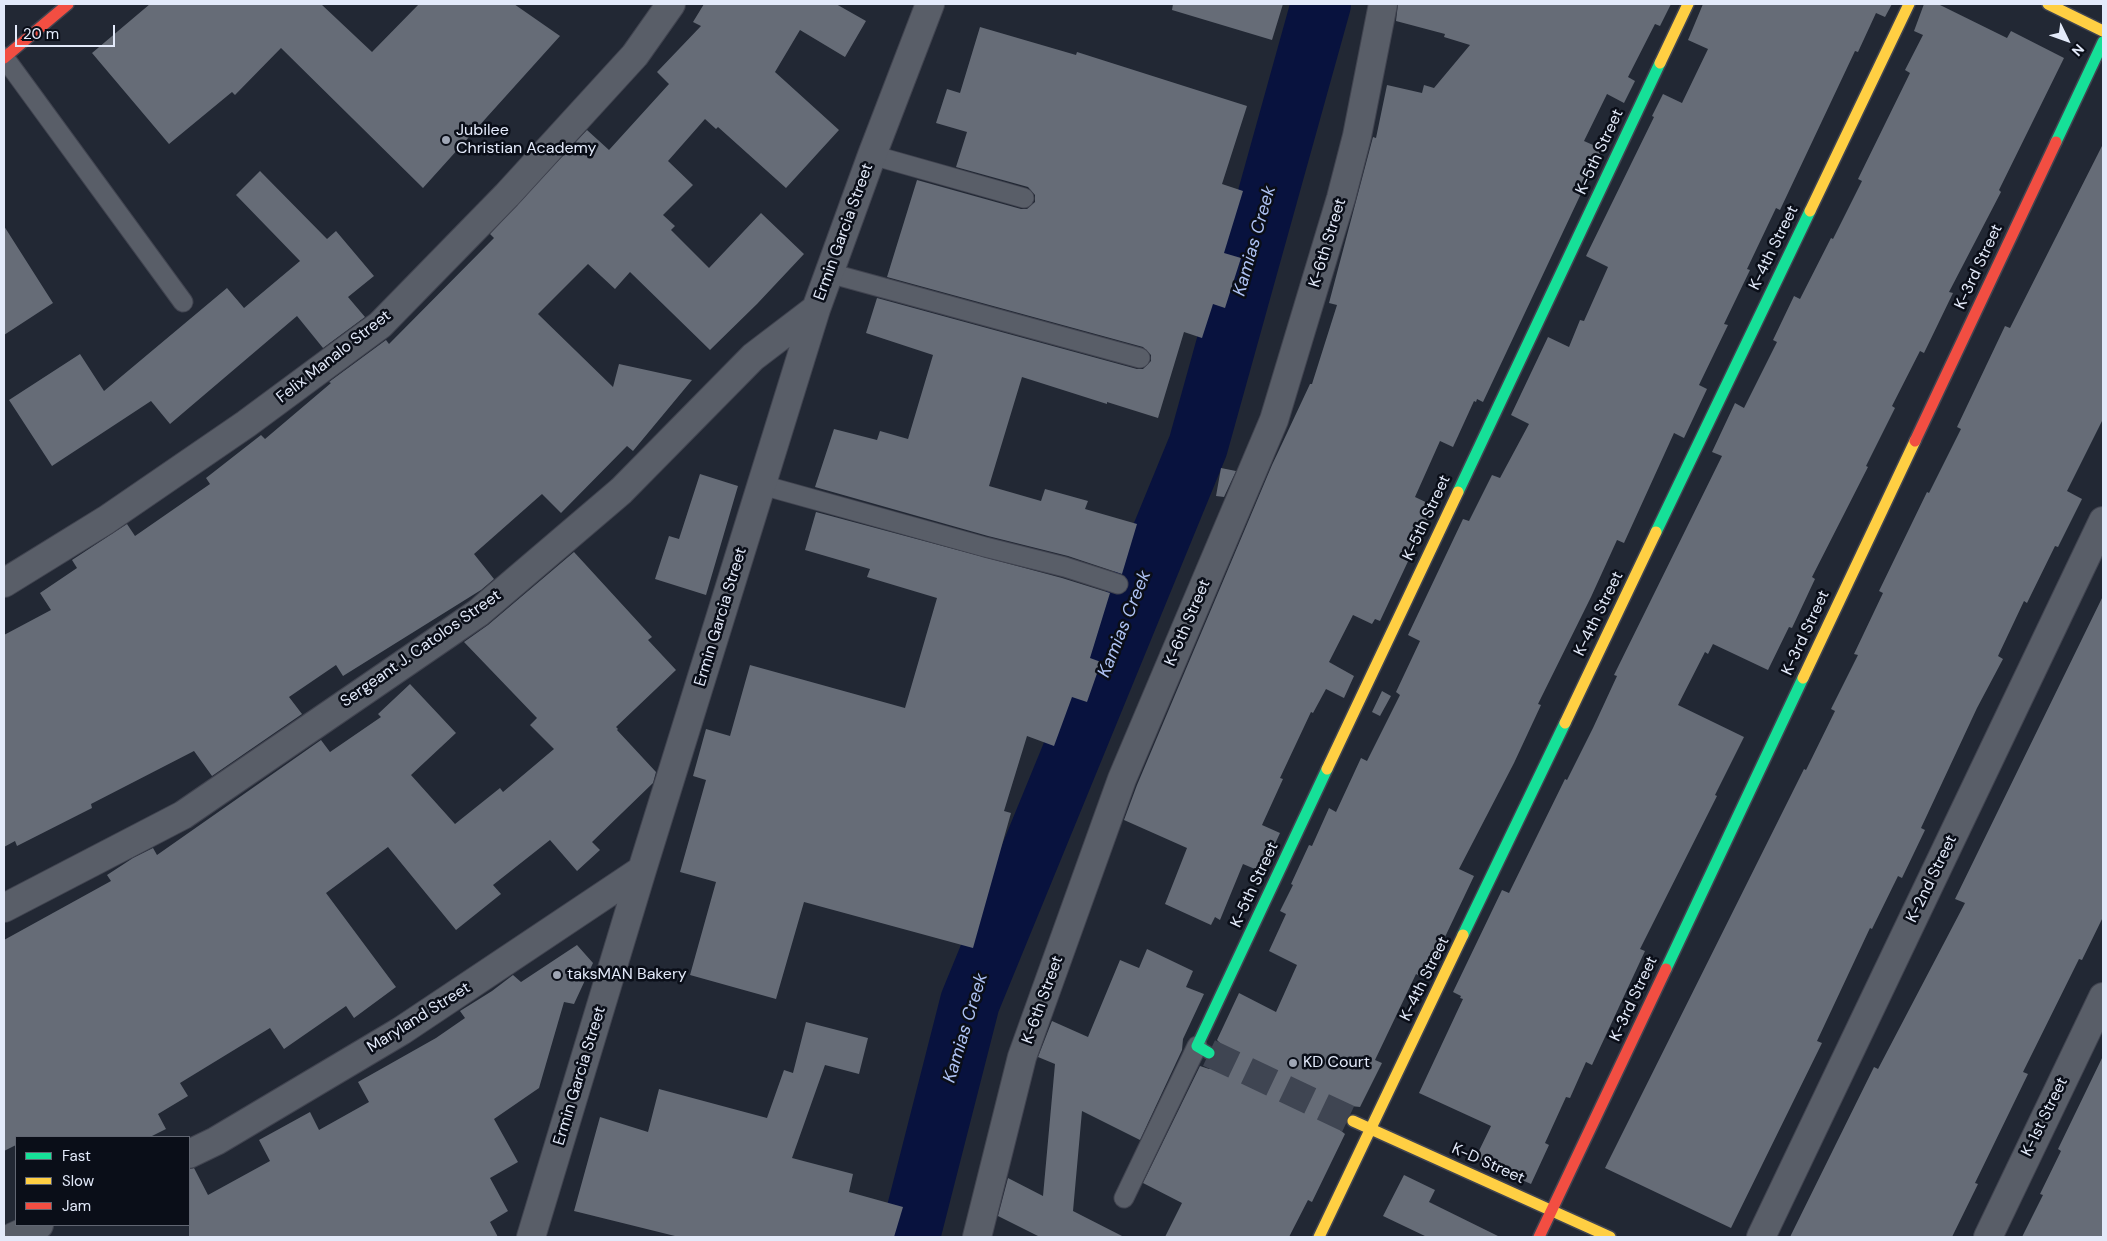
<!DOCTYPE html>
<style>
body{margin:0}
#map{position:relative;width:2107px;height:1241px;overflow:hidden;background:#222834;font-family:"DM Sans",sans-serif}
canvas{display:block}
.frame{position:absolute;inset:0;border:5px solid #e3eafa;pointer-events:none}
.legend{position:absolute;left:15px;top:1136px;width:175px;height:90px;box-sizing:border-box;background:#0a0e18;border:1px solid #616672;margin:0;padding:6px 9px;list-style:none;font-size:15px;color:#e3eafa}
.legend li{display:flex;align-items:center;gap:10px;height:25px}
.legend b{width:25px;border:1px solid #616672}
.north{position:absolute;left:2042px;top:15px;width:50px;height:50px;-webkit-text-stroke:4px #0a0e18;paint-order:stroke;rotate:132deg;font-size:14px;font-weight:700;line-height:20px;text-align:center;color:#e3eafa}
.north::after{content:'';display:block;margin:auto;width:18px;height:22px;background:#e3eafa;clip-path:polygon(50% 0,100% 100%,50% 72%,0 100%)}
.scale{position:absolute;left:15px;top:25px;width:100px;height:22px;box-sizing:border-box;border:2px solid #e3eafa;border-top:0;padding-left:6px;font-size:15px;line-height:18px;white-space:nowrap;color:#e3eafa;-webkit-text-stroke:4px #0a0e18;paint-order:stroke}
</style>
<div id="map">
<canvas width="2107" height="1241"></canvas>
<div class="frame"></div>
<ul class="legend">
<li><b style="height:6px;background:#16e098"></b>Fast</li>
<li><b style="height:6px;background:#ffcf43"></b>Slow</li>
<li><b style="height:6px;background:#f24e42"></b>Jam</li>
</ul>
<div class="north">N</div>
<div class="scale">20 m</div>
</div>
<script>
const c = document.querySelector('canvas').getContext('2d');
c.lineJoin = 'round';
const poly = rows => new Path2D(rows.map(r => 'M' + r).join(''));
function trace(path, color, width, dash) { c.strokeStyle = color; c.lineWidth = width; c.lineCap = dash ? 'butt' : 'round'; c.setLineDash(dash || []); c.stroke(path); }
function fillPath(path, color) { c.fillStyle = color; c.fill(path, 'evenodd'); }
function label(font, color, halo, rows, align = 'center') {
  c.font = font + ' "DM Sans",sans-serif'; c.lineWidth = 5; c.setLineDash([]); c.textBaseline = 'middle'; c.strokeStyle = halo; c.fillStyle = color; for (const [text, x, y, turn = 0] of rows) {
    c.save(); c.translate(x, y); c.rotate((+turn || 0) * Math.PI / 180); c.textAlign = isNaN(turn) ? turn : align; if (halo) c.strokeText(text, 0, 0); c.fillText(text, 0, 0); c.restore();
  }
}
trace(poly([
 [910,1237,970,1002,1198,446,1321,4]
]), '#08123e', 60);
fillPath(poly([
 [150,4,321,4,372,52,419,4,514,4,560,36,423,188,281,48,235,95,232,92,169,144,92,53],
 [704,4,836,4,866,21,845,57,800,30,775,72,839,130,786,188,718,127,716,129,705,119,668,161,693,185,663,215,675,226,671,230,709,268,761,213,804,254,757,304,710,350,630,272,615,289,588,264,538,314,613,387,619,364,692,380,633,451,627,446,561,513,542,494,474,554,494,579,481,590,343,676,336,665,289,697,302,714,212,776,194,751,91,804,92,808,17,846,15,841,4,847,4,635,51,610,40,593,77,568,72,560,127,524,135,536,210,484,206,478,261,435,265,439,331,383,329,382,386,340,389,344,494,238,490,234,587,130,609,150,669,84,657,72,701,26,693,22],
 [1173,4,1283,4,1272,40,1172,10],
 [1398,4,1671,4,1660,26,1655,24,1628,77,1635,81,1624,103,1607,94,1584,141,1602,149,1483,402,1477,399,1476,402,1474,401,1453,447,1440,441,1415,497,1434,506,1380,621,1375,619,1372,624,1353,615,1329,662,1354,676,1344,698,1326,689,1313,713,1311,712,1280,778,1283,779,1262,825,1280,833,1262,872,1243,864,1220,920,1215,917,1211,925,1165,904,1187,848,1124,820,1137,785,1272,465,1310,384,1312,384,1337,305,1329,303,1373,137,1376,138,1387,85,1422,93,1424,85,1434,88,1470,45,1444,37,1445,34,1396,21],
 [1703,4,1892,4,1885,17,1876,13,1858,52,1855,51,1780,210,1776,208,1747,269,1750,270,1724,324,1728,325,1699,385,1707,389,1684,438,1674,433,1624,543,1617,540,1591,597,1538,704,1541,705,1514,763,1459,869,1474,876,1425,979,1416,974,1375,1060,1382,1063,1360,1107,1351,1106,1344,1108,1339,1114,1338,1123,1340,1130,1345,1134,1312,1202,1308,1200,1289,1237,1165,1237,1182,1203,1143,1183,1200,1066,1209,1069,1217,1066,1223,1060,1225,1054,1223,1046,1217,1040,1239,993,1276,1012,1297,965,1269,951,1286,914,1280,911,1293,885,1291,884,1309,845,1312,846,1329,808,1336,812,1361,758,1367,761,1400,695,1396,692,1420,641,1408,635,1463,519,1469,521,1492,475,1500,478,1529,424,1511,415,1548,337,1569,347,1580,320,1584,321,1608,267,1586,256,1654,117,1652,116,1663,94,1682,103,1708,49,1688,40],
 [1924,4,1938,4,2007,38,2011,31,2064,58,1999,190,2001,192,1949,292,1953,293,1924,353,1920,351,1892,406,1895,408,1866,466,1868,467,1812,577,1815,579,1792,628,1789,627,1768,670,1713,644,1708,654,1705,652,1678,705,1744,737,1715,795,1717,796,1640,949,1645,951,1592,1065,1586,1062,1570,1098,1566,1097,1545,1143,1549,1145,1531,1184,1475,1159,1491,1126,1419,1093,1463,999,1460,998,1461,996,1453,992,1502,890,1509,893,1565,779,1567,780,1593,728,1617,676,1614,675,1722,456,1712,452,1735,403,1744,408,1777,342,1773,340,1794,296,1800,299,1831,238,1833,239,1862,181,1858,179,1910,73,1905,70,1923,35,1914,31],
 [980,27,1076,55,1077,52,1247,106,1222,184,1243,191,1224,253,1241,258,1225,308,1213,304,1202,338,1184,332,1158,418,1107,402,1107,404,1022,377,989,486,1041,501,1045,489,1088,501,1085,509,1137,524,1122,574,1068,556,988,536,815,487,834,429,877,440,880,431,908,439,933,355,866,333,877,298,1137,369,1143,369,1151,361,1151,355,1143,347,887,277,917,180,1021,209,1027,209,1035,202,1035,195,1028,187,956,167,967,132,936,123,947,89,960,93],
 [2103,144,2103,419,2067,491,2082,499,2058,547,2055,546,2027,603,2024,601,1998,656,2003,659,1977,708,1921,828,1925,830,1902,878,1898,876,1872,929,1870,928,1817,1041,1822,1043,1731,1228,1605,1168,1804,769,1806,770,1835,711,1831,709,1858,655,1854,654,1883,593,1879,591,1927,492,1929,493,1961,429,1957,427,2005,326,2010,328],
 [260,171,327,239,336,231,374,276,348,297,365,317,323,348,297,316,170,424,151,401,52,466,9,400,80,354,104,391,227,288,244,308,300,261,236,195],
 [4,226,53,303,4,335],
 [1221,468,1236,471,1224,497,1216,496],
 [700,474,738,486,706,595,655,579,669,536,679,539],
 [816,512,1062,578,1110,593,1090,658,1101,662,1087,702,1072,697,1054,746,1027,736,1004,811,1011,813,973,948,804,902,776,999,690,975,716,882,680,872,706,780,693,776,706,729,730,736,750,665,905,708,937,598,867,577,870,569,805,550],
 [574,552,652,637,648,640,676,670,616,727,618,729,617,730,656,772,653,783,592,842,600,850,577,871,550,840,493,885,501,894,456,930,388,847,326,893,396,987,354,1018,346,1006,284,1049,270,1028,180,1083,188,1096,158,1114,166,1129,150,1137,16,1137,16,1145,4,1151,4,940,111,881,107,875,133,858,153,848,157,855,321,740,330,752,381,717,378,714,410,684,456,733,411,775,455,824,500,788,503,792,554,749,530,725,537,718,464,642,488,625],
 [2103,596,2103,917,2082,960,2079,959,2023,1072,2028,1074,1975,1183,1978,1184,1952,1237,1790,1237,1874,1067,1878,1069,1965,903,1955,899],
 [1382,691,1391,696,1380,716,1372,712],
 [577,945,593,963,574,1004,564,1002,539,1088,494,1119,518,1162,490,1178,508,1211,490,1222,498,1237,189,1237,189,1169,194,1168,208,1195,270,1161,259,1140,310,1112,319,1130,369,1102,358,1082,436,1038,465,1018,460,1011,492,991,513,975,521,982],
 [1147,949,1193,971,1186,987,1204,994,1183,1039,1182,1050,1140,1140,1082,1111,1073,1211,1124,1237,1040,1237,998,1216,1008,1178,1043,1196,1055,1064,1038,1057,1052,1021,1088,1037,1120,960,1139,968],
 [806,1022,868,1038,859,1074,825,1065,792,1158,853,1174,849,1192,903,1207,894,1237,679,1237,574,1211,600,1117,648,1132,659,1089,767,1118,784,1070,793,1073],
 [2103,1056,2103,1237,2022,1237,2043,1195,2040,1194,2061,1151,2058,1149],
 [1404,1175,1435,1190,1429,1202,1500,1237,1427,1237,1383,1216]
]), '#666c77');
trace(poly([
 [1209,1053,1353,1121]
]), '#3f4552', 28, [28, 14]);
const lane = poly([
 [4,57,183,302],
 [872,155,1024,198],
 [829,273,1140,358],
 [762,485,985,547,1065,567,1118,584],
 [1124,1198,1197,1046]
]);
const street = poly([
 [4,583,106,520,246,424,380,325,507,195,635,55,671,4],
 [4,908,183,815,478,613,621,491,753,357,816,309],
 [189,1154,216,1141,401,1031,642,870],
 [13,1237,39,1225],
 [531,1237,642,870,816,309,872,155,930,4],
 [977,1237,1022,1057,1122,779,1274,420,1341,198,1357,136,1383,4],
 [1761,1237,2103,521],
 [1988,1237,2103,997]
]);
const fast = poly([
 [2056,142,2103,42],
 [1458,492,1660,63],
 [1656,532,1810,211],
 [1463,935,1565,723],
 [1666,969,1803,678],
 [1209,1053,1197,1046,1327,769]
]);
const slow = poly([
 [2048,4,2103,31],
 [1660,63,1688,4],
 [1810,211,1909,4],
 [1803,678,1915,441],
 [1565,723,1656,532],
 [1327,769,1458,492],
 [1353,1121,1610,1237],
 [1319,1237,1463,935]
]);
const jam = poly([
 [4,58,68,4],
 [1915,441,2056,142],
 [1539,1237,1666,969]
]);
trace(lane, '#414450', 21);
trace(street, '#414450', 30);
trace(fast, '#414450', 14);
trace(slow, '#414450', 14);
trace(jam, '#414450', 14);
trace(lane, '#595e68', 19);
trace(street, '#595e68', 28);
trace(fast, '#16e098', 11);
trace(slow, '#ffcf43', 11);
trace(jam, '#f24e42', 11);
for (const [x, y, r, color] of [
 [446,140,5,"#9fa6b5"],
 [557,975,5,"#9fa6b5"],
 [1293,1063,5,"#9fa6b5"]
]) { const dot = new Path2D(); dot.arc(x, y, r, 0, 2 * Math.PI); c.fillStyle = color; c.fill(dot); trace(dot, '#0a0e18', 2); }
label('16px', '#e3eafa', '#0a0e18', [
 ["Jubilee",456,131],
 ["Christian Academy",456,149],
 ["taksMAN Bakery",567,975],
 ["KD Court",1303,1063]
], 'left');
label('16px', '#e3eafa', '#0a0e18', [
 ["K-5th Street",1600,152,-65],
 ["Ermin Garcia Street",844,232,-70],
 ["K-6th Street",1328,243,-73],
 ["K-4th Street",1774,248,-64],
 ["K-3rd Street",1979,267,-65],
 ["Felix Manalo Street",334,357,-38],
 ["K-5th Street",1427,518,-65],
 ["K-4th Street",1599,614,-64],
 ["Ermin Garcia Street",721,617,-73],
 ["K-6th Street",1188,623,-67],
 ["K-3rd Street",1806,633,-65],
 ["Sergeant J. Catolos Street",421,649,-35],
 ["K-2nd Street",1932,879,-64],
 ["K-5th Street",1255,885,-65],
 ["K-4th Street",1425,979,-64],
 ["K-3rd Street",1634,999,-65],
 ["K-6th Street",1043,1000,-70],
 ["Maryland Street",419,1018,-32],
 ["Ermin Garcia Street",580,1076,-73],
 ["K-1st Street",2045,1117,-64],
 ["K-D Street",1488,1164,24]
]);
label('italic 18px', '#aec2f3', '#0a0e18', [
 ["Kamias Creek",1255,241,-74],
 ["Kamias Creek",1125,624,-68],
 ["Kamias Creek",966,1028,-73]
]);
</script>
